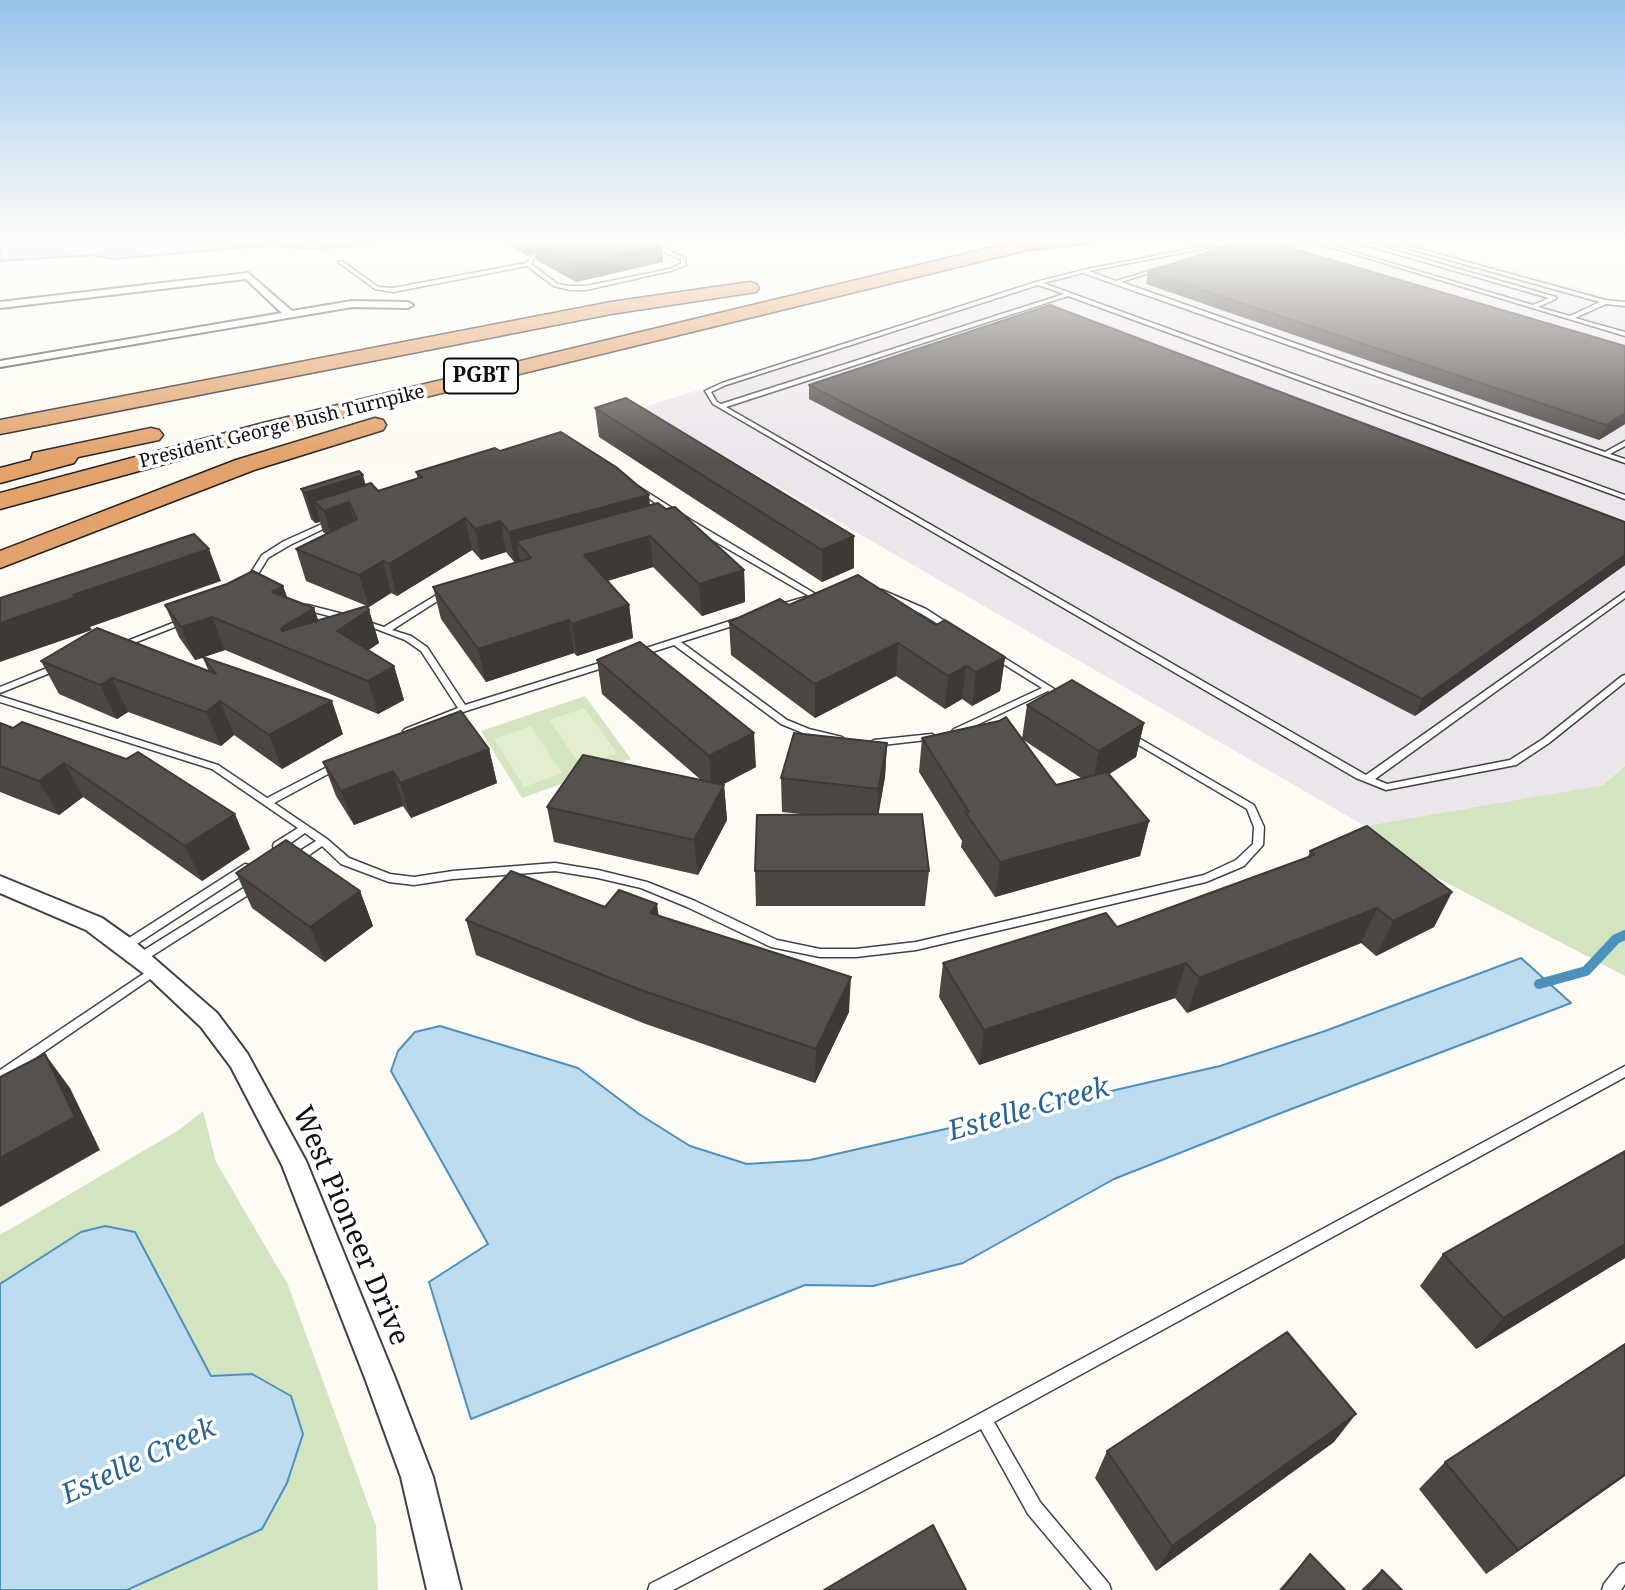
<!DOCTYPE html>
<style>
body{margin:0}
canvas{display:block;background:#fdfbf3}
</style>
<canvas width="1625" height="1590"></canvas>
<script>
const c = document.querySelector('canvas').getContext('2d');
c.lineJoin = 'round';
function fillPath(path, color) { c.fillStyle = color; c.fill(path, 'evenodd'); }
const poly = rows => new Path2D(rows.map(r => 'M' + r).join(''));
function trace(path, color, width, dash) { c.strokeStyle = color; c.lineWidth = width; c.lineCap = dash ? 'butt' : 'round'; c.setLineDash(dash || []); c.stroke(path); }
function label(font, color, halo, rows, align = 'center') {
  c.font = font + ' "Noto Serif",serif'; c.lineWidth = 7; c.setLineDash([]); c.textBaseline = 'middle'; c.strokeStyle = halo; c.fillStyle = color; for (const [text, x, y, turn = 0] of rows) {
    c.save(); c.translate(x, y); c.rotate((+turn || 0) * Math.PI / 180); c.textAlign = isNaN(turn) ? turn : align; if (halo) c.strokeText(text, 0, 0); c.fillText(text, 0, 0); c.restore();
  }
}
fillPath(poly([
 [1224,239,1398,239,1625,301,1625,764,1603,785,1365,826,641,408,1086,267]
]), '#ece5ec');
fillPath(poly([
 [585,696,631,759,522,798,481,731],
 [1625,765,1625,976,1426,872,1365,826,1603,785],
 [203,1111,216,1162,288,1285,376,1526,378,1590,0,1590,0,1235,179,1130]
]), '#d3e5c0');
fillPath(poly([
 [584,708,617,753,581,766,549,720],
 [531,726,562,773,524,787,494,739]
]), '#e3edd0');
const water = poly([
 [0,239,0,238,380,239,372,244,308,249,273,245,112,259,93,255,0,261,0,239],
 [1521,958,1571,1003,1273,1116,1114,1179,963,1263,873,1286,805,1285,471,1419,429,1282,488,1244,391,1071,398,1051,415,1032,440,1026,578,1068,639,1114,690,1146,747,1164,810,1160,1220,1066,1325,1031,1521,958],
 [105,1226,135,1232,211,1376,252,1374,291,1396,303,1434,287,1483,262,1529,127,1590,0,1590,0,1284,81,1232,105,1226]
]);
fillPath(water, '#bddcef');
trace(water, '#4d90bd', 2);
trace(poly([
 [1539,984,1586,971,1616,939,1625,935]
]), '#4d90bd', 10);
const service = poly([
 [636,238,643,238,685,258,686,265,670,271,586,290,570,290,554,286,527,266,393,292,375,289,338,262,342,261,378,287,393,288,526,263,534,253,536,254,531,264,558,284,570,286,586,286,669,269,681,264,681,260,636,238],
 [1246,238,1258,238,1089,271,1116,281,1162,267,1162,269,1121,282,1605,452,1625,441,1625,446,1610,454,1625,459,1625,463,1083,273,1043,283,1625,495,1625,499,1068,296,726,407,1366,775,1625,592,1625,598,1375,779,1387,784,1510,760,1543,739,1622,676,1625,675,1625,682,1549,743,1516,765,1386,790,1356,778,713,404,705,391,722,383,1036,282,1083,270,1246,238],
 [1038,285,1064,294,721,404,717,402,711,392,726,385,1038,285],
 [1301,238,1310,238,1329,244,1345,238,1351,238,1556,297,1556,299,1538,307,1570,316,1600,302,1371,238,1380,238,1605,300,1625,302,1625,306,1606,304,1575,318,1625,332,1625,336,1301,238],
 [1348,240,1549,298,1533,305,1333,246,1348,240],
 [639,487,691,520,819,596,780,610,774,610,774,606,809,596,685,524,637,490,636,489,639,487],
 [331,520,334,520,338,522,290,545,268,558,252,584,246,584,245,582,262,555,284,541,331,520],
 [876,590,882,590,926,609,957,629,953,631,950,631,920,613,876,594,876,590],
 [443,591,449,591,450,593,392,630,411,636,427,647,465,705,606,661,612,661,613,663,612,665,466,711,411,733,405,733,403,731,405,729,458,708,421,651,405,640,358,622,362,620,384,627,443,591],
 [302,605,308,605,351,616,352,618,351,620,345,620,302,609,302,605],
 [183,619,186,619,190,621,124,647,118,647,117,645,183,619],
 [736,619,739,619,743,621,742,623,681,642,787,720,809,729,842,737,844,739,842,741,839,742,803,733,781,724,674,645,640,656,636,653,637,651,736,619],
 [995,652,1067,697,1063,700,1060,699,1048,691,960,733,954,733,952,731,954,729,1042,688,992,657,991,655,995,652],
 [57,664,61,667,60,669,0,693,0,687,57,664],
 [0,696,218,765,267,798,335,763,341,763,343,765,341,767,274,803,327,839,349,858,390,874,414,877,453,871,555,863,598,870,647,882,695,901,777,940,820,949,856,949,916,942,1204,875,1236,860,1253,844,1254,827,1247,809,1127,738,1125,736,1127,734,1130,733,1254,805,1264,827,1263,845,1244,866,1206,882,916,950,856,957,820,957,771,947,687,907,641,888,598,878,555,871,453,879,414,885,389,882,341,864,322,846,298,863,290,863,289,860,290,857,316,841,305,833,282,849,274,849,273,846,274,843,298,828,212,769,0,702,0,696],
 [932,734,937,737,935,739,874,746,869,743,874,740,932,734],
 [245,864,249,865,250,868,249,871,129,949,125,950,121,949,120,946,121,943,245,864],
 [255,881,259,882,260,885,259,888,144,961,140,962,136,961,134,958,136,955,255,881],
 [155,966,159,967,161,970,159,973,0,1082,0,1070,155,966],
 [1625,1066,1625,1077,994,1422,1040,1502,1109,1584,1111,1590,1092,1590,1028,1514,981,1429,673,1590,648,1590,650,1584,942,1434,1625,1066],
 [1625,1563,1625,1584,1621,1590,1602,1590,1604,1584,1619,1565,1625,1563]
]);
const minor = poly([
 [248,273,292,311,352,301,408,302,413,305,408,308,352,307,0,367,0,361,282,313,246,279,0,308,0,302,248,273],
 [0,876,102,918,133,940,217,1013,247,1053,306,1161,395,1378,433,1477,461,1590,427,1590,401,1477,365,1378,282,1165,231,1067,201,1027,147,976,86,930,0,893,0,876]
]);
const motorway = poly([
 [1031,238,1098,238,1090,243,1027,250,278,433,0,509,0,493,263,423,1031,238],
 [750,282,756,284,759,288,756,292,611,314,0,434,0,420,611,302,750,282],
 [375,418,383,420,386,425,383,430,254,470,0,568,0,551,236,460,375,418],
 [151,428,159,430,163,435,159,440,78,457,74,463,0,483,0,468,31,460,33,453,151,428]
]);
trace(service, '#424242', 3);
trace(minor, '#424242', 4);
trace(motorway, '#202020', 3);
fillPath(service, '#fff');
fillPath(minor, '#fff');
fillPath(motorway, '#e3a26b');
fillPath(poly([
 [501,239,648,239,662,246,663,262,576,282,536,260,534,251,528,256],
 [1148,272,1625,424,1599,440,1146,284],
 [809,385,1625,522,1625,565,1415,716,809,399],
 [595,408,854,568,822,582,599,437],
 [500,451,650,505,744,570,745,602,702,616,653,567,607,581,629,605,633,638,577,656,574,653,486,682,441,619,433,587,515,563,506,552,481,560,472,550,397,596,391,593,369,607,368,607,379,643,368,650,394,666,404,700,378,714,225,650,204,657,343,734,282,769,234,735,221,746,128,712,117,719,59,694,41,661,209,672,203,658,195,660,179,637,165,605,283,586,287,597,314,608,318,620,367,606,306,581,296,549,326,534,323,532,320,522,315,523,311,519,301,489,365,485,378,491,418,479,416,472],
 [789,605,936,625,1005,657,1000,691,972,706,962,699,945,709,896,676,815,718,731,655,729,622],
 [597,660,756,767,722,785,724,785,727,820,698,875,554,842,547,807,701,780,602,694],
 [1027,705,1144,723,1136,757,1109,774,1149,821,1140,856,995,897,961,847,962,841,919,772,922,738,1056,785,1081,778,1022,739],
 [0,723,250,849,202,881,83,797,59,815,0,792],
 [887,743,885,777,878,814,929,871,925,906,756,906,755,871,801,814,782,812,781,778],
 [489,749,497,783,411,818,403,806,354,825,336,796,323,762],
 [1310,851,1452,892,1434,927,1376,956,1361,943,1187,1013,1175,998,979,1065,939,997,943,963,1117,927,1308,857],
 [236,873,360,891,373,926,325,962,252,908],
 [605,907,659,916,849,1012,815,1083,643,1023,476,955,466,920],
 [1443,1254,1625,1258,1476,1349,1420,1286],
 [1334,1442,1156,1571,1095,1478,1107,1451],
 [1445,1462,1625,1476,1486,1574,1419,1489],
 [1310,1554,1345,1590,1279,1590],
 [1382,1570,1402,1590,1361,1590]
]), '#4b4642');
fillPath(poly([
 [527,239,532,239,533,250,528,256,526,240],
 [662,246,663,262,576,282,574,265],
 [1625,413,1625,424,1599,440,1606,425],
 [363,475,371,505,349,502,358,533,333,542,324,511,314,501,320,522,315,523,305,493],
 [649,495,652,526,516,541,520,562,515,563,509,532],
 [465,518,472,550,397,596,389,564],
 [500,521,506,552,481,560,475,529],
 [650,536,653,567,588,587,584,555],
 [854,536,854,568,822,582,822,550],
 [209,549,221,581,90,627,92,630,0,662,0,623,73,595],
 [1625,555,1625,565,1415,716,1422,699],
 [383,561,391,593,369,607,359,575],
 [744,570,745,602,702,616,699,584],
 [283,586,294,618,272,592],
 [629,605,633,638,577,656,572,624],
 [314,608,325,641,288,648,281,628],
 [369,610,379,643,348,664,337,631],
 [212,617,225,650,195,660,181,627],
 [569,620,574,653,486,682,478,649],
 [898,643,896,676,815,718,815,684],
 [1005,657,1000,691,972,706,976,672],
 [394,666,404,700,378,714,368,681],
 [966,666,962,699,945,709,948,676],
 [112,678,128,712,117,719,100,685],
 [220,701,234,735,221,746,206,712],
 [332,701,343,734,282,769,269,735],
 [1144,723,1136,757,1092,785,1099,751],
 [754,733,756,767,712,790,709,756],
 [887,743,885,777,877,823,878,789],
 [489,749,497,783,411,818,400,783],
 [64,763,83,797,59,815,39,781],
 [393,771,403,806,354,825,341,791],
 [724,785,727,820,698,875,694,840],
 [235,814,250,849,202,881,185,846],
 [1149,821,1140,856,995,897,1000,862],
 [360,891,373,926,325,962,310,927],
 [1452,892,1434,927,1376,956,1393,921],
 [657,904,662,939,650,913],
 [1377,908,1361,943,1187,1013,1199,978],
 [1186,963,1175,998,979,1065,984,1030],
 [851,977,849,1012,815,1083,816,1049],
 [45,1054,70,1088,100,1150,0,1207,0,1158],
 [1625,1244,1625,1258,1476,1349,1503,1318],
 [1356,1414,1334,1442,1156,1571,1172,1546],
 [1625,1474,1625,1476,1486,1574,1518,1550]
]), '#3d3936');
const building = poly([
 [534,239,648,239,662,246,574,265,533,244,534,239],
 [1248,239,1260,239,1625,346,1625,413,1606,425,1148,272,1248,239],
 [1050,305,1625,522,1625,555,1422,699,809,385,1050,305],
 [626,398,854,536,822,550,595,408,626,398],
 [561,432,616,467,649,495,509,532,500,521,475,529,465,518,389,564,383,561,359,575,296,549,357,519,349,502,324,511,314,501,371,483,378,491,422,477,416,472,495,448,500,451,561,432],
 [359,471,363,475,305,493,301,489,359,471],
 [658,503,666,509,675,507,744,570,699,584,650,536,584,555,629,605,572,624,569,620,478,649,433,587,531,558,516,541,658,503],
 [194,534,209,549,73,595,76,597,0,623,0,598,194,534],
 [253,571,283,586,272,592,314,608,281,628,282,631,367,606,369,610,337,631,394,666,368,681,212,617,181,627,165,605,227,584,253,571],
 [858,575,936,625,945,620,1005,657,976,672,966,666,948,676,898,643,815,684,729,622,780,599,789,605,858,575],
 [97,628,216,674,203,657,332,701,269,735,220,701,206,712,112,678,100,685,41,661,97,628],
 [640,642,754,733,709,756,597,660,640,642],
 [1072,680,1144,723,1099,751,1027,705,1072,680],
 [461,711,489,749,400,783,393,771,341,791,323,762,461,711],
 [1006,717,1056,785,1107,772,1149,821,1000,862,965,812,969,812,922,738,999,721,1006,717],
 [22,722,126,759,138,752,235,814,185,846,64,763,39,781,0,766,0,723,13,728,22,722],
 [794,733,887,743,878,789,781,778,794,733],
 [583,755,724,785,694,840,547,807,583,755],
 [922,814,929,871,755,871,757,815,922,814],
 [1367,826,1452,892,1393,921,1377,908,1199,978,1186,963,984,1030,943,963,1106,913,1117,927,1314,855,1310,851,1367,826],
 [286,840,360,891,310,927,236,873,286,840],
 [511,871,605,907,619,890,657,904,650,913,851,977,816,1049,638,989,466,920,511,871],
 [45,1054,75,1117,0,1158,0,1077,45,1054],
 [1625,1151,1625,1244,1503,1318,1443,1254,1625,1151],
 [1287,1332,1356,1414,1172,1546,1107,1451,1287,1332],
 [1625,1344,1625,1474,1518,1550,1445,1462,1625,1344],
 [933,1525,966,1590,824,1590,933,1525],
 [1310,1554,1345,1590,1282,1590,1310,1554],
 [1382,1570,1402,1590,1367,1590,1382,1570]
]);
fillPath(building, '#57514d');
trace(building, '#3d3936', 2);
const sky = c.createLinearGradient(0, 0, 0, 461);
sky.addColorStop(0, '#97c4eb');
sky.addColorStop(0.52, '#fefdfa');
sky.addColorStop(1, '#fefdfa00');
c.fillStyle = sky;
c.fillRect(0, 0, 1625, 461);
label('19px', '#0f0f0f', '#fff', [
 ["President George Bush Turnpike",282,427,-14]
]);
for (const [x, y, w] of [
 [481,376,74]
]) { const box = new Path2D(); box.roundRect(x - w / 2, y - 17.5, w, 35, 5); c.fillStyle = '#fff'; c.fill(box); trace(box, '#0f0f0f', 2); }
label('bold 21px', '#0f0f0f', null, [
 ["PGBT",481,376]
]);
label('italic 28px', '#276393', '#fff', [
 ["Estelle Creek",1029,1110,-16],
 ["Estelle Creek",139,1462,-25]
]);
label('28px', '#0f0f0f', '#fff', [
 ["West Pioneer Drive",350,1226,67]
]);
</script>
